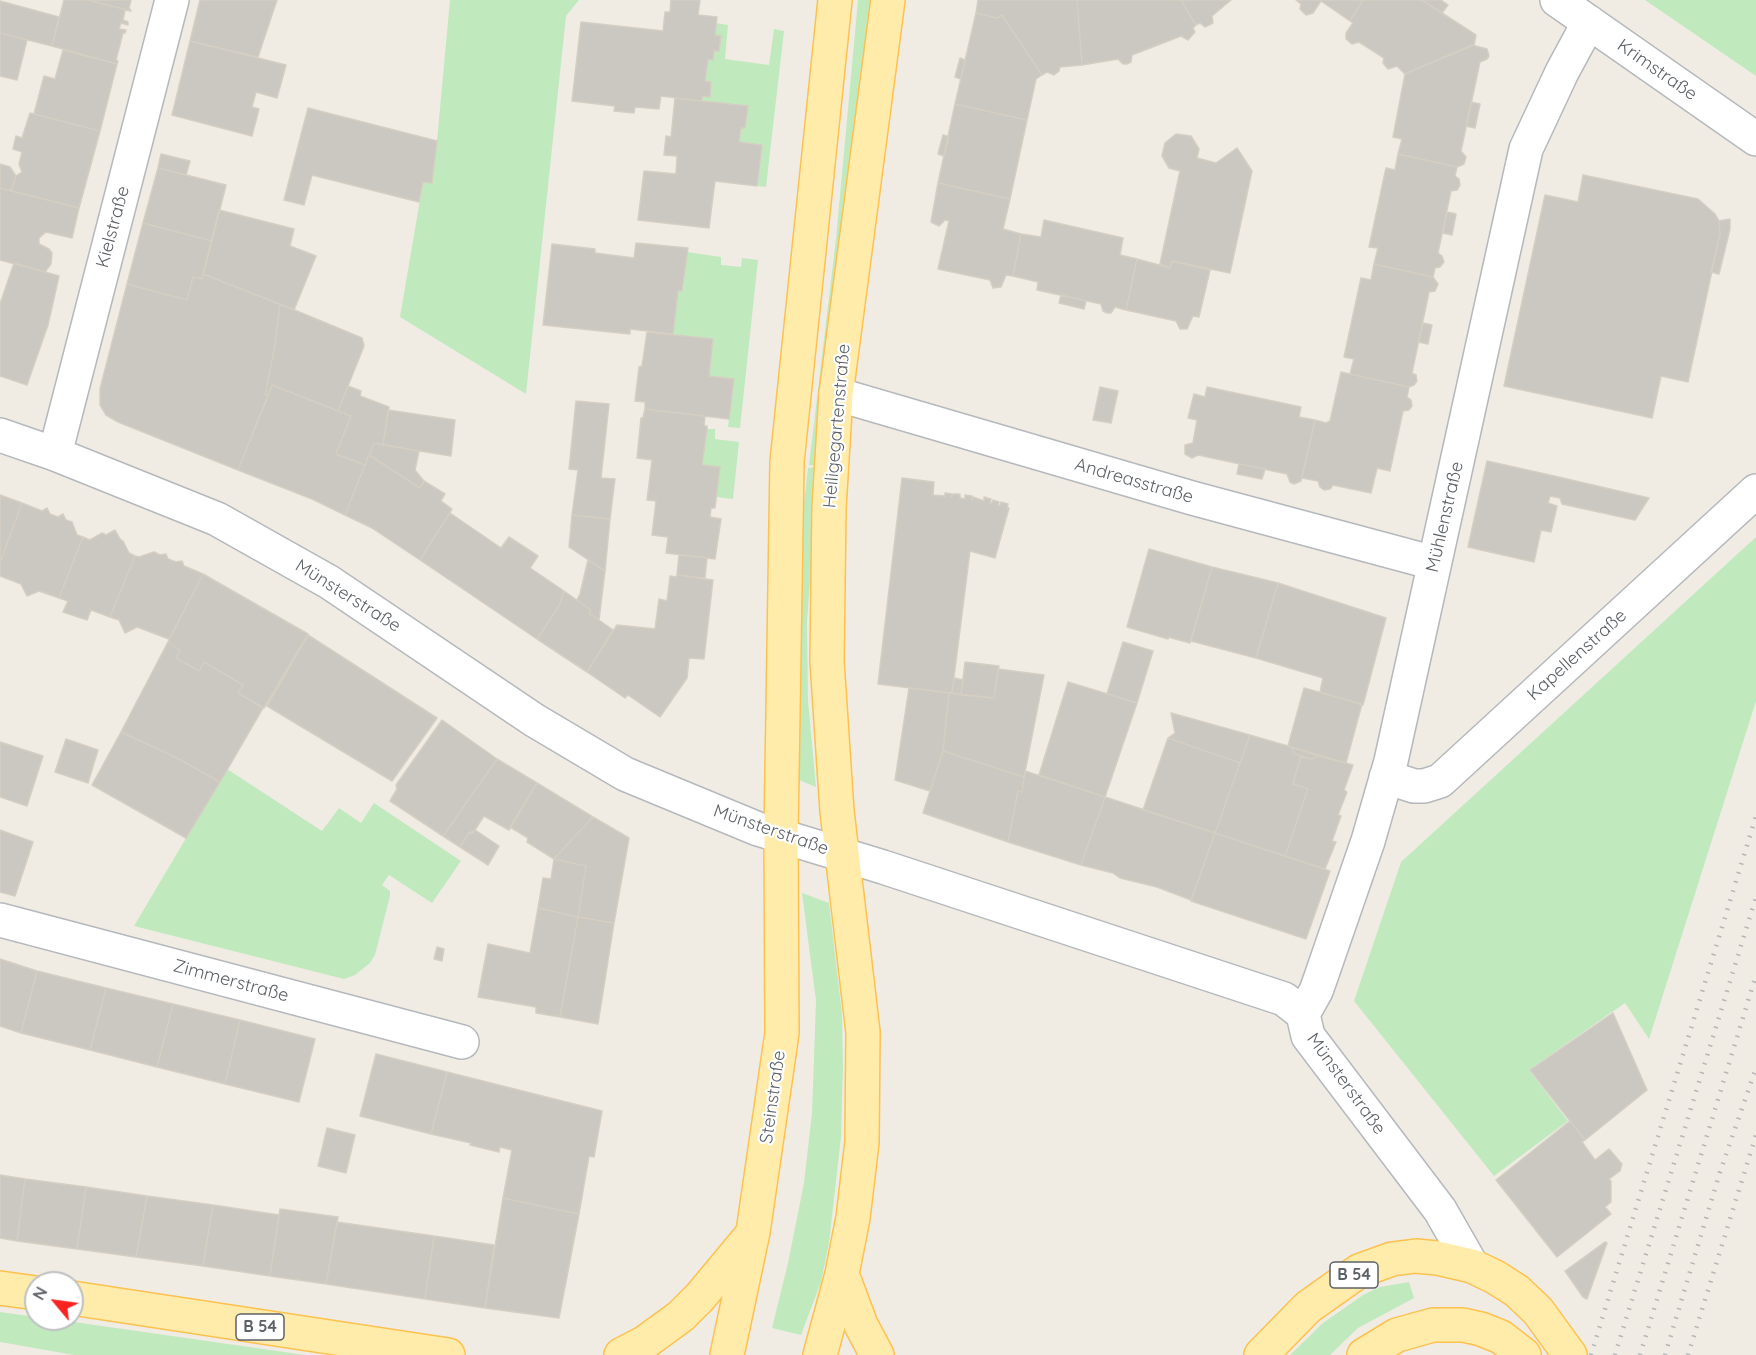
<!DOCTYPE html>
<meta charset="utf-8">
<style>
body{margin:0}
#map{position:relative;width:1756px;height:1355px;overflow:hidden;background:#f0ece4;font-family:Quicksand,sans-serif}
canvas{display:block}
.north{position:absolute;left:24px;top:1271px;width:60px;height:60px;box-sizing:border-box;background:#fff;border:2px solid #bec0c2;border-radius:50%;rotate:299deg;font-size:16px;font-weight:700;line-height:24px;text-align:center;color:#5c6166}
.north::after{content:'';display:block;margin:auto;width:21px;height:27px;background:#f82422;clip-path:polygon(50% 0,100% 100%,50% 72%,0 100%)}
</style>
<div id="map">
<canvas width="1756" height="1355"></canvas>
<div class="north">N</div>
</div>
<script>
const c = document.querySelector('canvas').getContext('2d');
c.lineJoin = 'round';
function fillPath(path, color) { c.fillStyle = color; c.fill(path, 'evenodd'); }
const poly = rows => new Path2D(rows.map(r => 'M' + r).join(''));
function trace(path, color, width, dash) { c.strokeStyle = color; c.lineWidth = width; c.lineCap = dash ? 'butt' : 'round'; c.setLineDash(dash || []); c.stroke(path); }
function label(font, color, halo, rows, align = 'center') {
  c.font = font + ' Quicksand,sans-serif'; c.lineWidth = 4.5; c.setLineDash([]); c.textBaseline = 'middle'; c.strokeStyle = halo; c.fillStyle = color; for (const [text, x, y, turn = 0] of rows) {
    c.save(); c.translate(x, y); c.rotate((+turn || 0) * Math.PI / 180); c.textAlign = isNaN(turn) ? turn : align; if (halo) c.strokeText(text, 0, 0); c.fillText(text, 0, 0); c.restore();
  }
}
fillPath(poly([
 [450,0,579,0,566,16,526,394,400,317,423,182,437,141],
 [858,0,875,0,818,466,809,465,836,239],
 [1645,0,1756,0,1756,76],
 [716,23,728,25,725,59,769,65,774,29,784,31,766,187,757,186,762,145,739,142,741,128,745,128,748,106,702,101,702,96,710,96,711,82,705,81,708,59,713,60,714,51,719,51,721,36,715,35],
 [687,252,721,257,721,265,741,267,742,258,758,260,740,428,728,427,734,379,709,376,713,340,673,334,678,291,683,291],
 [707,429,715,429,715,439,739,442,733,499,716,497,719,468,702,465],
 [818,467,807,622,808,701,816,787,794,778,802,521,808,468],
 [1756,537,1756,701,1649,1039,1625,1003,1529,1070,1568,1121,1494,1176,1354,1001,1401,862],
 [227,769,322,831,339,808,361,823,374,803,461,861,432,903,389,875,382,885,390,891,390,896,375,955,370,963,355,975,344,979,134,926],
 [802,893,829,903,842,1014,843,1067,841,1137,829,1243,821,1282,801,1335,772,1328,788,1263,804,1183,812,1113,816,1001],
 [1409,1282,1414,1298,1358,1328,1330,1355,1290,1355,1323,1323,1363,1295,1380,1287],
 [0,1312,36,1317,36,1319,74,1322,305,1355,74,1355,0,1342]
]), '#c1e9be');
const building = poly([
 [64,0,88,0,131,11,125,10,123,20,128,22,128,25,121,23,119,29,126,30,125,33,123,33,116,60,118,61,117,64,52,46,64,0],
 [88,0,131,0,129,8,131,11,88,0],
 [200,0,277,0,258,57,190,41,200,0],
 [671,0,700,0,698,15,717,17,715,35,721,36,719,51,714,51,713,60,708,59,705,81,711,82,710,97,702,96,702,101,661,96,659,109,635,107,634,113,614,111,615,106,572,101,581,22,663,31,665,12,670,12,671,0],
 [978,0,1077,0,1082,65,1060,67,1059,71,1054,75,1047,72,1042,75,1002,15,997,18,976,13,978,0],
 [1077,0,1181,0,1196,25,1193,28,1195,32,1188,40,1181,36,1132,55,1131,62,1127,64,1123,64,1118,59,1082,65,1077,0],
 [1181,0,1231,0,1212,16,1213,23,1205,27,1200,23,1196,25,1181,0],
 [1296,0,1363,0,1350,21,1321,1,1313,13,1306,15,1300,9,1301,4,1296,0],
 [1363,0,1422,0,1476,35,1474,45,1405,74,1397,66,1388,69,1383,63,1384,58,1359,42,1352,44,1346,39,1346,33,1353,23,1350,21,1363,0],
 [1422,0,1441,0,1448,5,1442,13,1422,0],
 [0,1,59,17,52,46,0,33,0,1],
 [976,13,997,18,1002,15,1042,75,1036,79,1027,120,955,104,976,13],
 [0,33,27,40,17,80,0,76,0,33],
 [190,41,286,65,277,98,256,92,252,107,259,109,252,136,172,115,190,41],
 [1472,45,1487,49,1489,56,1487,59,1480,62,1461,151,1466,157,1464,164,1457,167,1398,154,1402,139,1393,137,1405,74,1472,45],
 [63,50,117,64,100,131,34,114,44,76,55,79,63,50],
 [960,58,965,60,961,79,955,77,960,58],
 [675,98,748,106,745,128,741,128,739,142,762,145,757,186,715,181,709,228,638,220,644,171,676,174,677,156,664,155,666,136,671,137,675,98],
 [1471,102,1480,104,1475,128,1466,126,1471,102],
 [955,104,1027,120,1010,199,938,183,955,104],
 [308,108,437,141,432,183,423,182,419,202,312,175,304,205,284,200,308,108],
 [30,113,100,131,79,208,11,191,16,176,22,172,19,164,22,152,13,149,16,136,22,138,30,113],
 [1176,134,1191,136,1199,149,1197,158,1216,163,1237,148,1252,171,1230,273,1172,261,1170,268,1160,264,1180,171,1169,168,1162,156,1165,143,1176,134],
 [943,135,949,137,944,156,938,154,943,135],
 [161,154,190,161,186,175,158,168,161,154],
 [1398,154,1457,167,1455,176,1459,179,1460,185,1457,190,1451,191,1438,253,1442,256,1444,262,1440,267,1435,268,1433,277,1374,264,1378,248,1369,247,1386,168,1395,170,1398,154],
 [0,164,10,167,16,176,11,191,0,188,0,164],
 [158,168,226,185,212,241,143,223,158,168],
 [1583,175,1698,199,1715,214,1719,221,1720,234,1688,382,1661,376,1652,418,1504,386,1545,195,1578,202,1583,175],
 [938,183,1010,199,1003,229,1021,234,1013,276,1006,275,1001,287,993,288,990,280,938,269,949,221,945,220,939,226,931,222,938,183],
 [0,188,79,208,72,238,46,232,39,238,39,244,49,249,52,253,51,264,45,272,0,260,0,188],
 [219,210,294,229,290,246,316,256,294,310,203,274,219,210],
 [1447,212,1456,214,1452,235,1443,233,1447,212],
 [1730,219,1730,229,1719,274,1711,272,1720,234,1719,221,1730,219],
 [1044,220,1123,238,1120,255,1137,259,1126,310,1115,307,1111,313,1107,313,1103,311,1101,304,1037,290,1038,282,1013,276,1021,234,1041,237,1044,220],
 [143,223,212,241,202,279,193,277,187,300,127,284,143,223],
 [636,243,688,248,682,291,678,291,673,334,630,329,630,334,543,325,552,244,595,249,595,253,634,258,636,243],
 [1137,259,1170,268,1172,261,1210,270,1199,317,1193,316,1187,329,1180,329,1176,321,1126,310,1137,259],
 [14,263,59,276,48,325,27,385,0,376,0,304,14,263],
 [1374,264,1433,277,1438,284,1435,291,1429,292,1412,373,1416,375,1417,381,1414,385,1409,387,1350,374,1354,359,1344,357,1361,278,1371,280,1374,264],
 [203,274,280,304,275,345,265,395,268,396,238,470,118,422,106,415,100,405,100,389,127,284,187,300,193,277,202,279,203,274],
 [1061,295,1086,301,1084,309,1059,303,1061,295],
 [280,304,362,338,364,346,338,411,272,385,268,396,265,395,275,345,280,304],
 [1423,323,1432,325,1428,344,1418,342,1423,323],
 [647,332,713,339,709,376,734,379,729,419,645,409,645,402,635,401,639,367,642,366,647,332],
 [1341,372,1409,387,1407,397,1411,400,1412,406,1409,410,1403,411,1390,471,1377,468,1371,493,1333,485,1330,489,1324,490,1320,487,1318,481,1302,478,1315,420,1326,423,1330,421,1341,372],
 [272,385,351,416,336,454,365,465,345,515,312,499,238,470,272,385],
 [348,386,361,391,360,396,389,407,383,445,374,443,365,465,336,454,351,416,338,411,348,386],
 [1100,387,1118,391,1111,423,1093,420,1100,387],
 [1207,387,1301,407,1299,417,1315,420,1301,481,1294,484,1290,482,1287,474,1198,455,1192,458,1185,454,1185,445,1193,443,1197,420,1188,418,1194,394,1205,397,1207,387],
 [576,401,609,404,601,478,615,479,610,519,572,515,578,470,569,469,576,401],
 [645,409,705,416,704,426,707,426,707,429,702,465,720,467,715,508,711,508,710,517,721,519,715,559,666,553,668,537,652,535,656,501,647,500,652,460,637,458,641,418,643,418,645,409],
 [388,410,455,420,451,456,383,445,388,410],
 [374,443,419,451,415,470,424,481,420,488,369,455,374,443],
 [369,455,420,488,424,481,445,494,441,501,452,509,420,560,372,528,345,515,369,455],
 [1487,461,1554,476,1649,498,1635,520,1562,504,1560,498,1550,496,1548,503,1557,506,1551,532,1541,530,1534,562,1468,547,1487,461],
 [1239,464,1265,469,1262,479,1237,474,1239,464],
 [902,478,934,482,933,495,945,496,945,493,952,494,951,497,953,494,960,494,960,498,965,499,965,495,972,496,972,500,973,497,984,501,984,497,991,499,990,503,992,503,993,500,999,502,998,505,1000,506,1001,502,1008,504,1007,508,1009,508,995,558,970,551,952,693,878,684,902,478],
 [0,495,22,503,0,563,0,495],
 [22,503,42,511,47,508,50,514,58,517,63,514,66,520,72,522,77,535,83,537,59,598,39,591,27,596,21,584,0,576,0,563,22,503],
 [450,513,501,548,509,537,538,556,530,568,564,591,559,606,537,639,420,560,450,513],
 [572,515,610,519,605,571,569,547,572,515],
 [115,530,120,539,123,541,129,553,135,556,110,617,91,610,87,620,63,612,68,601,59,598,83,537,90,540,102,533,106,535,115,530],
 [1149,549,1212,567,1190,643,1168,637,1168,639,1127,627,1149,549],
 [154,552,160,555,166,554,168,559,176,562,182,561,184,566,203,574,169,639,137,627,125,633,119,620,110,617,135,556,139,557,154,552],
 [679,555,707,558,705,578,677,575,679,555],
 [588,560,605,571,599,620,589,613,591,610,577,600,580,594,588,560],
 [1212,567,1278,583,1256,658,1191,641,1212,567],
 [203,574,308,634,264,708,238,693,243,685,204,662,199,671,176,658,180,650,168,642,203,574],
 [677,575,713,580,704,659,689,658,687,678,660,717,628,695,625,698,587,672,617,625,655,629,659,599,667,601,670,576,676,577,677,575],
 [1278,583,1386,618,1363,705,1320,692,1323,678,1256,658,1278,583],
 [564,591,591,610,589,613,613,630,587,672,537,639,559,606,564,591],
 [308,635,437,718,392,781,267,706,308,635],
 [168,642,180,650,176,658,199,671,204,662,243,685,238,693,263,708,220,782,173,756,121,732,168,642],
 [1123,642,1153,651,1137,703,1107,694,1123,642],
 [965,662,999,666,994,698,961,695,965,662],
 [998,669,1044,675,1024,777,943,751,949,693,994,698,998,669],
 [954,678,963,680,961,695,952,693,954,678],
 [1068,682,1137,703,1105,797,1039,775,1068,682],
 [909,688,949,693,943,751,930,791,895,780,909,688],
 [1304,688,1362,704,1346,763,1288,746,1304,688],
 [1171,713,1250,735,1240,763,1168,738,1175,733,1171,713],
 [442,720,497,759,443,836,390,801,397,789,396,785,442,720],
 [121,732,173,756,220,782,186,838,92,785,121,732],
 [1250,735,1291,747,1294,754,1301,756,1293,784,1308,789,1285,856,1215,833,1250,735],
 [1168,738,1240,763,1215,833,1143,810,1168,738],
 [66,739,98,750,88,783,55,772,66,739],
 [0,742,43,756,27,806,0,797,0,742],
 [1291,747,1319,756,1311,759,1294,754,1291,747],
 [943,751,1024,777,1022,792,1018,791,1008,842,923,813,943,751],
 [1301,756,1311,759,1319,756,1353,765,1344,790,1347,792,1338,815,1341,816,1332,841,1336,842,1325,869,1285,856,1308,789,1293,784,1301,756],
 [497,759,537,783,509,830,484,816,473,833,469,833,460,847,443,836,497,759],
 [1025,771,1105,797,1081,865,1008,842,1018,791,1022,792,1025,771],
 [537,783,593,817,554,859,527,842,528,838,510,827,537,783],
 [1105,797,1215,833,1191,900,1157,887,1120,878,1113,873,1081,865,1105,797],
 [593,817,629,838,614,923,578,917,586,866,554,859,593,817],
 [0,830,33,842,15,896,0,892,0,830],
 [475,830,499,846,488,865,460,847,469,833,475,830],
 [1215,833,1330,871,1306,939,1191,901,1215,833],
 [554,859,586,866,578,917,538,908,543,878,551,879,554,859],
 [538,908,578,917,560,1017,536,1013,536,1007,478,997,488,944,530,953,538,908],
 [578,917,614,923,598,1024,560,1017,578,917],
 [437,947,444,949,442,961,434,959,437,947],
 [0,959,37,971,21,1033,0,1026,0,959],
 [37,971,106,988,90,1050,21,1033,37,971],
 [106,988,173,1004,157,1067,90,1050,106,988],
 [173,1004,240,1020,225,1084,157,1067,173,1004],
 [1613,1013,1647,1090,1585,1140,1530,1070,1613,1013],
 [240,1020,315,1039,299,1102,225,1084,240,1020],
 [376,1054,447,1072,431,1134,360,1116,376,1054],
 [447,1072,602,1111,594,1157,589,1156,579,1214,503,1198,512,1150,500,1147,499,1152,470,1145,471,1143,431,1134,447,1072],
 [1570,1121,1585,1140,1582,1142,1595,1160,1609,1149,1622,1164,1620,1171,1609,1179,1611,1181,1611,1202,1605,1207,1611,1214,1557,1257,1496,1180,1570,1121],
 [327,1128,355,1135,346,1173,318,1166,327,1128],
 [0,1175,25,1179,17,1241,0,1238,0,1175],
 [25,1179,86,1187,77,1249,17,1241,25,1179],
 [86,1187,147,1196,136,1257,77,1249,86,1187],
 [147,1196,213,1205,203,1266,136,1257,147,1196],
 [503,1198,579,1214,559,1318,485,1308,503,1198],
 [213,1205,279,1215,270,1276,203,1266,213,1205],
 [280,1209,338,1217,326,1284,270,1276,280,1209],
 [337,1222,434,1236,425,1299,326,1284,337,1222],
 [434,1236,494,1245,485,1308,425,1299,434,1236],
 [1605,1242,1607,1243,1587,1299,1583,1297,1565,1271,1605,1242]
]);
fillPath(building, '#cbc7c1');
trace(building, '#d5cec2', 1.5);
const minor = poly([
 [1557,0,1756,139],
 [836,394,1192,498,1434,563],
 [0,435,55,454,217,519,329,582,534,720,625,774,758,829,883,867,1284,999,1303,1014,1308,1036,1440,1210,1472,1266],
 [55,454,172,0],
 [1386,777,1414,786,1424,786,1440,781,1756,491],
 [0,920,462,1042],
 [1303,1014,1316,991,1321,977,1368,841,1391,761,1526,149,1562,72,1589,22]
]);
const major = poly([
 [842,1274,861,1325,877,1355],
 [0,1288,36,1293],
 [72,1298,448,1355],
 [621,1355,644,1343,681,1316,700,1297,749,1238],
 [727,1355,753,1232,782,1033,781,836,787,462,835,0],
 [820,1355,842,1274,853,1218,862,1142,863,1032,837,811,827,661,829,508,836,394,888,0],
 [1261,1355,1308,1307,1359,1271,1392,1259,1416,1256,1437,1258,1472,1266,1495,1277,1517,1291,1538,1311,1570,1355],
 [1364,1355,1397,1335,1433,1325,1463,1325,1481,1329,1501,1337,1524,1355]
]);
trace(minor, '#b5b8bc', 36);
trace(major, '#fdc150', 36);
trace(minor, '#fff', 33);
trace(major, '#ffecaa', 33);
trace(poly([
 [1591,1355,1756,816],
 [1615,1355,1756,897],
 [1640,1355,1756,975],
 [1665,1355,1720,1172,1756,1068],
 [1688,1355,1756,1135]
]), '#b5b6b7', 4.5, [1.5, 8]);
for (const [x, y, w] of [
 [1354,1275,48],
 [260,1327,48]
]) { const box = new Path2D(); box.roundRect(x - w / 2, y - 13, w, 26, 4.5); c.fillStyle = '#fff'; c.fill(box); trace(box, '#5c6166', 1.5); }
label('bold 16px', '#5c6166', null, [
 ["B 54",1354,1275],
 ["B 54",260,1327]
]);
label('18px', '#5c6166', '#fff', [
 ["Krimstraße",1657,70,35],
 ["Kielstraße",113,227,-75],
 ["Heiligegartenstraße",837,426,-85],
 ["Andreasstraße",1134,481,16],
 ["Mühlenstraße",1445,517,-77],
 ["Münsterstraße",348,596,32],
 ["Kapellenstraße",1577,655,-42],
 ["Münsterstraße",771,830,19],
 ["Zimmerstraße",231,981,15],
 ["Münsterstraße",1346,1084,54],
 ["Steinstraße",773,1097,-82]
]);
</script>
